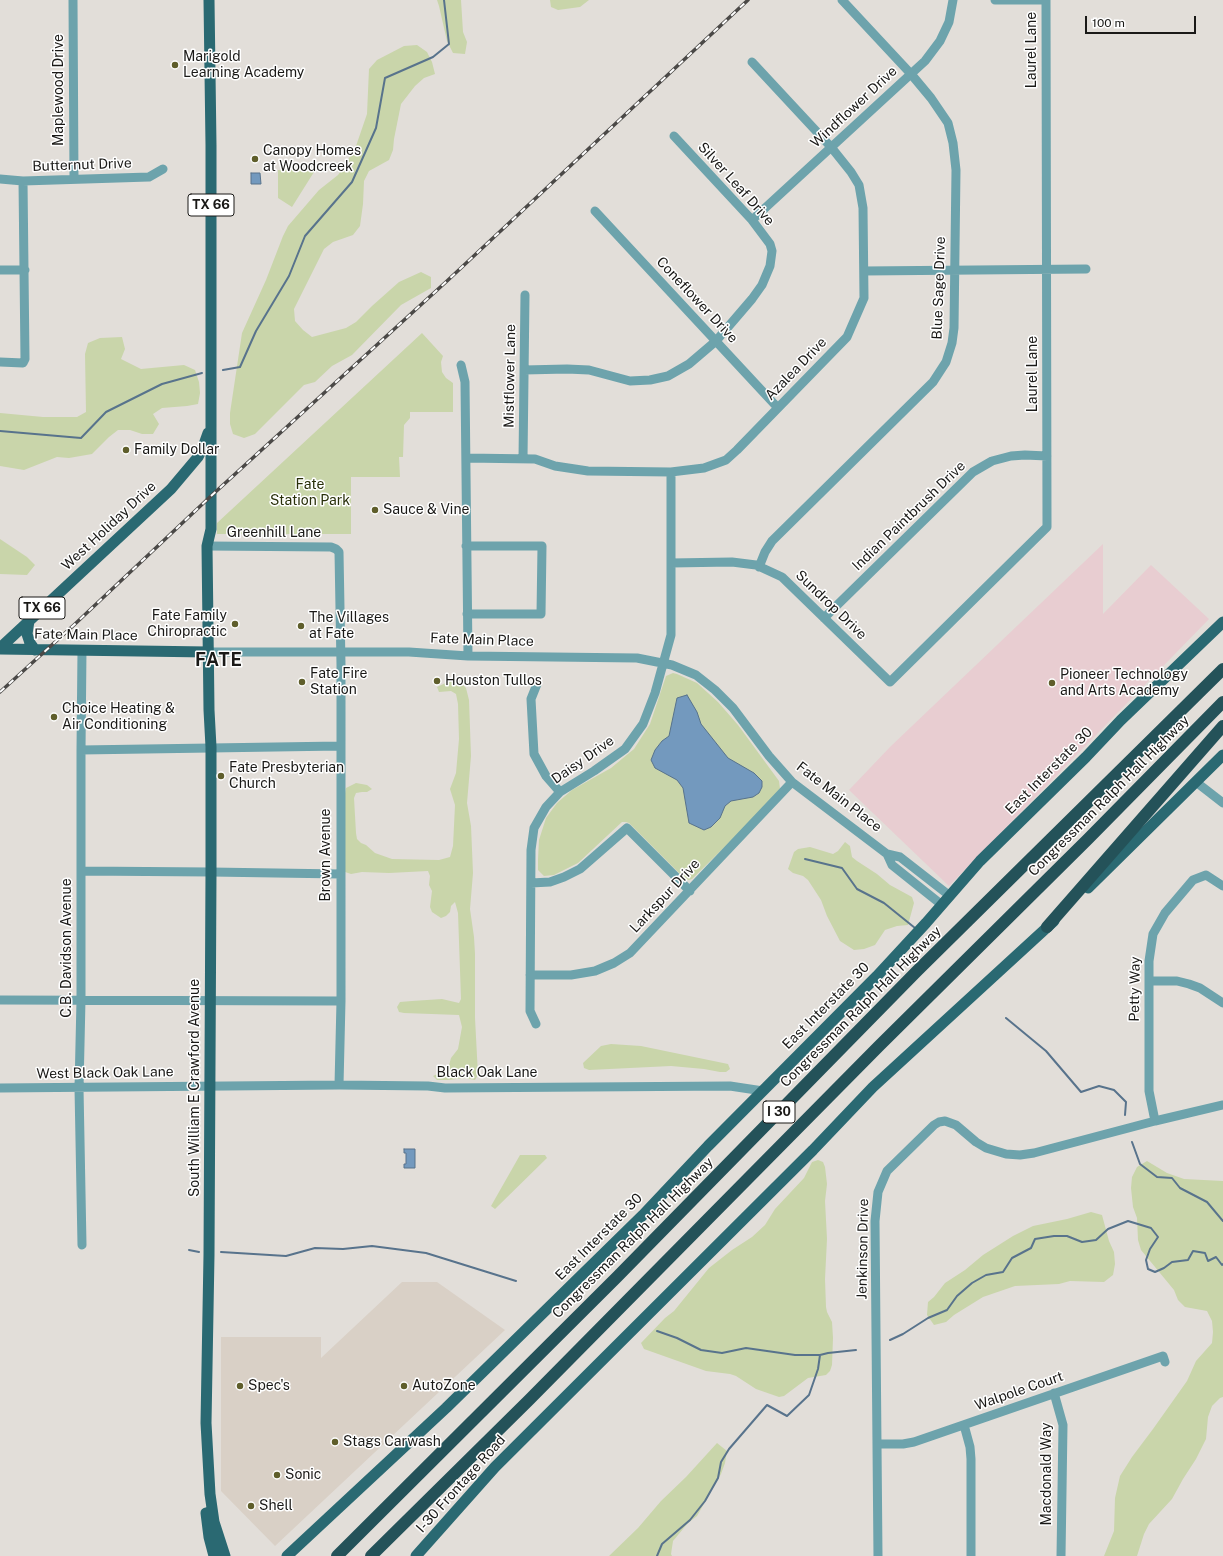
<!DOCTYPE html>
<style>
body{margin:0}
#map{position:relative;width:1223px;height:1556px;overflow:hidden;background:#e2ded9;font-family:"Public Sans",sans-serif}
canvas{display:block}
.scale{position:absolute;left:1085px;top:16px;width:111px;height:18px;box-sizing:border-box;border:2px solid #1a1917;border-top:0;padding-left:5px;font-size:12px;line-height:14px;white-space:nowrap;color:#1a1917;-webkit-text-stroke:3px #fff;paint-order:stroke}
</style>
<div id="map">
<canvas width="1223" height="1556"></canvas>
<div class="scale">100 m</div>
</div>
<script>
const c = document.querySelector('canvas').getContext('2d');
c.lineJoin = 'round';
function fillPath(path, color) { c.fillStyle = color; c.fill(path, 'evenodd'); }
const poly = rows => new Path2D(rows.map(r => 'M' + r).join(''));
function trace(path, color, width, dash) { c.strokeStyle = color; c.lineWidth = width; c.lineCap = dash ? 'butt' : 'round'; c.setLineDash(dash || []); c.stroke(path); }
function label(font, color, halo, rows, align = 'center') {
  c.font = font + ' "Public Sans",sans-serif'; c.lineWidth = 3; c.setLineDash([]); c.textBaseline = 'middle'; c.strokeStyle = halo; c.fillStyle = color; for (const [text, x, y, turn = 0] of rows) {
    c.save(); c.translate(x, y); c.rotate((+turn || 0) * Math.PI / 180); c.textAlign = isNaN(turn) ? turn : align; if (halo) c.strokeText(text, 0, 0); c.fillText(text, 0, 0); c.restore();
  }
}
fillPath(poly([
 [402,1282,437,1282,505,1330,275,1546,221,1491,221,1337,321,1337,321,1358]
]), '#d9d0c6');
fillPath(poly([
 [1103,544,1103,614,1151,565,1209,619,949,886,849,790,890,747]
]), '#e8cdd1');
fillPath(poly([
 [437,0,461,0,463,32,467,42,465,54,453,53,447,41,439,6],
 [550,0,589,0,580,7,558,10,551,7],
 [417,45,427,52,432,62,435,74,424,78,415,86,401,104,394,139,393,150,389,160,369,171,364,181,363,204,360,226,353,235,333,242,324,249,294,309,295,321,303,330,312,337,346,328,356,322,372,306,399,282,421,272,431,277,431,288,401,305,352,355,332,366,315,382,304,385,255,434,244,438,233,434,230,424,230,413,242,333,266,280,283,236,288,226,319,190,338,175,345,165,356,146,367,114,369,69,377,60,404,46],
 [310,169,314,172,292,207,278,198,278,170],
 [422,333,443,356,441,362,442,372,446,378,453,383,453,412,410,412,410,418,404,425,403,457,399,457,400,477,351,477,351,534,217,534,217,523],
 [122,337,125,349,121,359,141,369,184,365,195,370,199,382,200,393,198,404,187,406,162,408,153,414,159,424,153,434,142,434,130,430,118,430,109,437,92,454,69,458,57,457,24,470,0,466,0,413,43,417,77,417,86,412,85,354,88,343,100,338],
 [0,539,27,557,35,565,27,575,0,574],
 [673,673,677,674,697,683,718,702,738,725,779,781,780,789,755,817,692,879,689,880,685,879,629,823,626,822,622,822,578,863,554,875,544,876,538,870,538,859,539,840,546,818,557,803,572,790,611,768,634,749,650,724,666,676],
 [452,680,457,681,462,684,466,688,469,700,471,756,467,803,471,826,473,873,470,909,474,937,475,954,475,1018,478,1075,475,1080,465,1078,448,1080,437,1080,433,1076,448,1069,451,1058,458,1049,462,1027,459,1015,404,1013,399,1012,397,1007,400,1002,412,1001,442,999,459,1003,461,999,458,913,455,902,451,906,450,912,446,916,441,918,432,912,430,907,432,891,429,885,430,876,428,871,389,873,362,872,351,874,345,872,345,793,346,788,356,783,367,785,372,789,367,792,362,792,356,793,354,798,356,833,357,839,361,843,366,845,375,853,392,859,439,860,450,857,453,846,455,805,450,789,456,773,459,739,458,704,456,694,451,691,439,692,437,687],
 [845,842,850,846,852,857,857,861,877,874,890,885,912,897,914,903,908,925,897,926,885,930,875,945,864,949,854,950,840,941,827,916,821,900,808,880,803,876,793,873,788,869,794,852,798,849,810,847,833,854,838,851],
 [611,1044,641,1046,728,1064,730,1069,726,1072,720,1072,704,1069,671,1066,589,1070,584,1068,583,1063,601,1046],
 [520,1155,545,1155,547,1158,495,1209,491,1206],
 [818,1160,823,1162,825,1167,827,1184,825,1201,827,1239,825,1279,826,1307,827,1312,832,1322,833,1338,832,1365,830,1371,826,1375,808,1378,784,1396,779,1397,756,1389,736,1376,730,1374,706,1371,644,1349,641,1343,665,1318,674,1311,709,1268,732,1250,752,1237,765,1225,775,1209,804,1178,812,1162],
 [1147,1161,1167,1173,1184,1179,1223,1181,1223,1397,1220,1398,1212,1406,1208,1417,1206,1439,1196,1459,1183,1479,1172,1499,1149,1524,1144,1534,1137,1556,1104,1556,1114,1531,1115,1498,1120,1476,1132,1457,1153,1429,1187,1381,1196,1361,1212,1343,1213,1332,1212,1321,1207,1311,1185,1307,1178,1300,1174,1290,1141,1250,1138,1240,1137,1218,1133,1207,1131,1188,1132,1177,1137,1167],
 [1091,1212,1102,1215,1109,1241,1114,1252,1115,1264,1113,1275,1104,1282,1070,1281,1059,1284,1015,1286,983,1297,954,1315,946,1322,934,1325,927,1315,928,1302,934,1297,945,1283,965,1270,983,1255,1013,1236,1033,1226,1067,1219],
 [717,1443,727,1451,725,1463,721,1474,697,1516,688,1523,673,1541,671,1554,672,1556,609,1556,638,1528,661,1501,686,1477]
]), '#c9d5aa');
const water = poly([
 [251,173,260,173,261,184,251,184,251,173],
 [687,695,697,712,701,724,728,758,754,773,762,781,762,787,759,793,753,797,731,801,725,806,720,818,711,827,704,830,689,823,683,788,677,780,655,768,651,760,655,750,662,741,669,736,677,698,687,695],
 [404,1149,415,1149,415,1168,404,1168,404,1164,406,1164,406,1153,404,1153,404,1149]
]);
fillPath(water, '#7399be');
trace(water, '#58738c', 1);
trace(poly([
 [223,370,240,367,256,331,289,276,305,236,352,182,376,128,385,78,433,57,449,44,444,0],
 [0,431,81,438,106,412,162,384,202,373],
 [805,859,842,868,857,889,884,903,915,928],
 [1006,1018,1046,1051,1081,1092,1099,1086,1114,1090,1126,1102,1125,1115],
 [1132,1142,1140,1164,1157,1177,1172,1178,1180,1188,1207,1202,1223,1221],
 [189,1250,199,1252],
 [221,1252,286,1256,315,1248,343,1249,372,1246,426,1253,516,1281],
 [657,1331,677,1338,701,1350,722,1353,746,1348,795,1355,820,1355],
 [890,1340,903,1334,928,1318,947,1310,957,1296,972,1283,986,1275,1003,1272,1012,1258,1031,1248,1035,1239,1054,1236,1067,1236,1082,1242,1096,1240,1108,1229,1128,1221,1151,1228,1158,1237,1150,1249,1146,1260,1148,1269,1155,1272,1164,1268,1172,1262,1188,1260,1193,1251,1205,1253,1208,1261,1216,1257,1222,1265,1223,1264],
 [657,1556,662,1544,690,1520,705,1501,718,1478,721,1462,729,1449,767,1405,787,1416,809,1395,818,1369,820,1355,828,1353,856,1350]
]), '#58738c', 2);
trace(poly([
 [73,0,74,179],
 [995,0,1046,0],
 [0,179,23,181,149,177,163,169],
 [595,211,778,408],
 [752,220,925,61,940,41,949,22,953,0],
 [0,270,25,270],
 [864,271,1086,269],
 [0,362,23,363,25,359,23,181],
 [461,365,465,382,468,656],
 [524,370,567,369,589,370,630,381,650,380,668,376,689,364,716,341,752,299,762,285,770,266,772,251,770,244,752,220,674,136],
 [466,458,535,459,555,466,588,471,671,472,704,468,726,460,737,450,847,337,864,298,863,208,859,185,851,172,831,147,752,62],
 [523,459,525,295],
 [207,546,331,547,336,549,339,552,341,665,341,1001,339,1085],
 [466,546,542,546,541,614,467,614],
 [671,563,732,562,756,565,782,577,890,682,1047,527,1046,0],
 [759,567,765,552,772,541,933,382,946,362,952,343,954,328,956,170,953,143,948,123,931,98,911,74,842,0],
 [824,618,973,472,992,461,1011,456,1025,455,1047,456],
 [208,652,409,652,468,656,637,658,672,665,696,675,715,690,733,708,769,756,792,782,887,854,900,857,950,896],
 [537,684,531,699,534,754,546,776,560,792],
 [81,750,340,746],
 [1196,782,1223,803],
 [887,854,892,865,942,905],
 [81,871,211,872,341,874],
 [531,883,550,882,564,877,580,869,627,828,690,891],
 [530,975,571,975,595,971,614,963,630,953,792,782],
 [1149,981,1177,981,1189,984,1200,988,1223,1003],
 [0,1000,341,1001],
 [536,1024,530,1011,531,850,534,828,546,807,560,792,594,771,625,749,643,724,655,693,671,635,671,472],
 [0,1088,339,1085,428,1086,445,1088,730,1086,763,1091],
 [1155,1121,1149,1091,1149,961,1153,934,1165,913,1193,880,1206,875,1223,886],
 [82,1245,79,1088,81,1000,81,750,82,650],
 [1054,1393,1063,1425,1061,1556],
 [964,1425,970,1447,971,1459,971,1556],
 [877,1444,903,1444,914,1442,1163,1356,1165,1362],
 [878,1556,875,1221,878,1192,887,1171,934,1125,939,1122,945,1121,956,1125,976,1142,986,1148,1006,1154,1020,1155,1034,1153,1155,1121,1223,1105]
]), '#6da3ac', 9);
trace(poly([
 [209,0,211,145,211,529,207,546,209,710,211,747,211,872,209,1255,206,1423,210,1494,214,1522,225,1556],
 [29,621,27,634,30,643,35,650],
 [0,648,171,489,198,457,203,447,208,433],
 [0,649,208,652],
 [1088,888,1223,755],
 [206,1513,209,1537,214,1556],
 [287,1556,446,1408,643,1215,708,1146,877,976,926,923,980,861,1086,757,1121,720,1223,622],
 [416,1556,495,1467,813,1150,873,1087,1054,921]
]), '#2a6972', 11);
trace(poly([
 [1047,927,1223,726],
 [337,1556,617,1277,917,971,1223,669],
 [371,1556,529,1400,879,1046,1088,839,1223,702]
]), '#245259', 12);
const rail = poly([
 [0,692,75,624,211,496,447,281,748,0]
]);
trace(rail, '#4b4947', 3.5);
trace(rail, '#fff', 2, [6]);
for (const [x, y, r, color] of [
 [175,65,4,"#5f5e2b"],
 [255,159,4,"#5f5e2b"],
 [126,450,4,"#5f5e2b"],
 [375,510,4,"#5f5e2b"],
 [235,624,4,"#5f5e2b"],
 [301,626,4,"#5f5e2b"],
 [437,681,4,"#5f5e2b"],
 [302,682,4,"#5f5e2b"],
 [1052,683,4,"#5f5e2b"],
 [54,717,4,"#5f5e2b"],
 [221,776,4,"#5f5e2b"],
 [240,1386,4,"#5f5e2b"],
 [404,1386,4,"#5f5e2b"],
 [335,1442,4,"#5f5e2b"],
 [277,1475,4,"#5f5e2b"],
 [251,1506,4,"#5f5e2b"]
]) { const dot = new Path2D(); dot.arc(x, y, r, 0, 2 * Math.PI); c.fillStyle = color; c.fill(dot); trace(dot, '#fff', 1.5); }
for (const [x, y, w] of [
 [211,205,46],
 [42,608,46],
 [779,1112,32]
]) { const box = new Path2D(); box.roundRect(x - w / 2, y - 11, w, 22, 3); c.fillStyle = '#fff'; c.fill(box); trace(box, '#1a1917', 1); }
label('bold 13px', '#1a1917', null, [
 ["TX 66",211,205],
 ["TX 66",42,608],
 ["I 30",779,1112]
]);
label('14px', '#1a1917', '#fff', [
 ["Laurel Lane",1032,50,-90],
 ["Maplewood Drive",59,90,-90],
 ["Windflower Drive",854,107,-43],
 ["Butternut Drive",82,165,-2],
 ["Silver Leaf Drive",736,184,48],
 ["Blue Sage Drive",939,288,-88],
 ["Coneflower Drive",697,300,47],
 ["Azalea Drive",796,369,-46],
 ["Laurel Lane",1033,374,-90],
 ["Mistflower Lane",510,376,-89],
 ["Indian Paintbrush Drive",909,516,-44],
 ["West Holiday Drive",109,526,-43],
 ["Greenhill Lane",274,533],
 ["Sundrop Drive",831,605,44],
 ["Fate Main Place",86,635,1],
 ["Fate Main Place",482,640,2],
 ["Daisy Drive",583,760,-35],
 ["East Interstate 30",1049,771,-45],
 ["Congressman Ralph Hall Highway",1109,796,-45],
 ["Fate Main Place",839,797,38],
 ["Brown Avenue",326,855,-90],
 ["Larkspur Drive",665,896,-47],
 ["C.B. Davidson Avenue",67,948,-90],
 ["Petty Way",1135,989,-89],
 ["East Interstate 30",826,1006,-45],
 ["Congressman Ralph Hall Highway",861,1007,-45],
 ["West Black Oak Lane",105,1073,-1],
 ["Black Oak Lane",487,1073],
 ["South William E Crawford Avenue",195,1088,-90],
 ["East Interstate 30",599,1237,-45],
 ["Congressman Ralph Hall Highway",633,1238,-45],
 ["Jenkinson Drive",863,1249,-89],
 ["Walpole Court",1019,1391,-19],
 ["Macdonald Way",1047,1474,-90],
 ["I-30 Frontage Road",461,1484,-48]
]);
label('14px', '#1a1917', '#fff', [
 ["Marigold",183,57],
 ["Learning Academy",183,73],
 ["Canopy Homes",263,151],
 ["at Woodcreek",263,167],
 ["Family Dollar",134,450],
 ["Sauce & Vine",383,510],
 ["Fate Family",227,616,"right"],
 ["Chiropractic",227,632,"right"],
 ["The Villages",309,618],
 ["at Fate",309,634],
 ["Fate Fire",310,674],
 ["Station",310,690],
 ["Pioneer Technology",1060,675],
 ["and Arts Academy",1060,691],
 ["Houston Tullos",445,681],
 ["Choice Heating &",62,709],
 ["Air Conditioning",62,725],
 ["Fate Presbyterian",229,768],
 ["Church",229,784],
 ["Spec's",248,1386],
 ["AutoZone",412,1386],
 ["Stags Carwash",343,1442],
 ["Sonic",285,1475],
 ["Shell",259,1506]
], 'left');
label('14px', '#29300a', '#fff', [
 ["Fate",310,485],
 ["Station Park",310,501]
]);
c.letterSpacing = '1px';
label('bold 18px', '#1a1917', '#fff', [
 ["FATE",219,660]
]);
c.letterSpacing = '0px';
</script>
